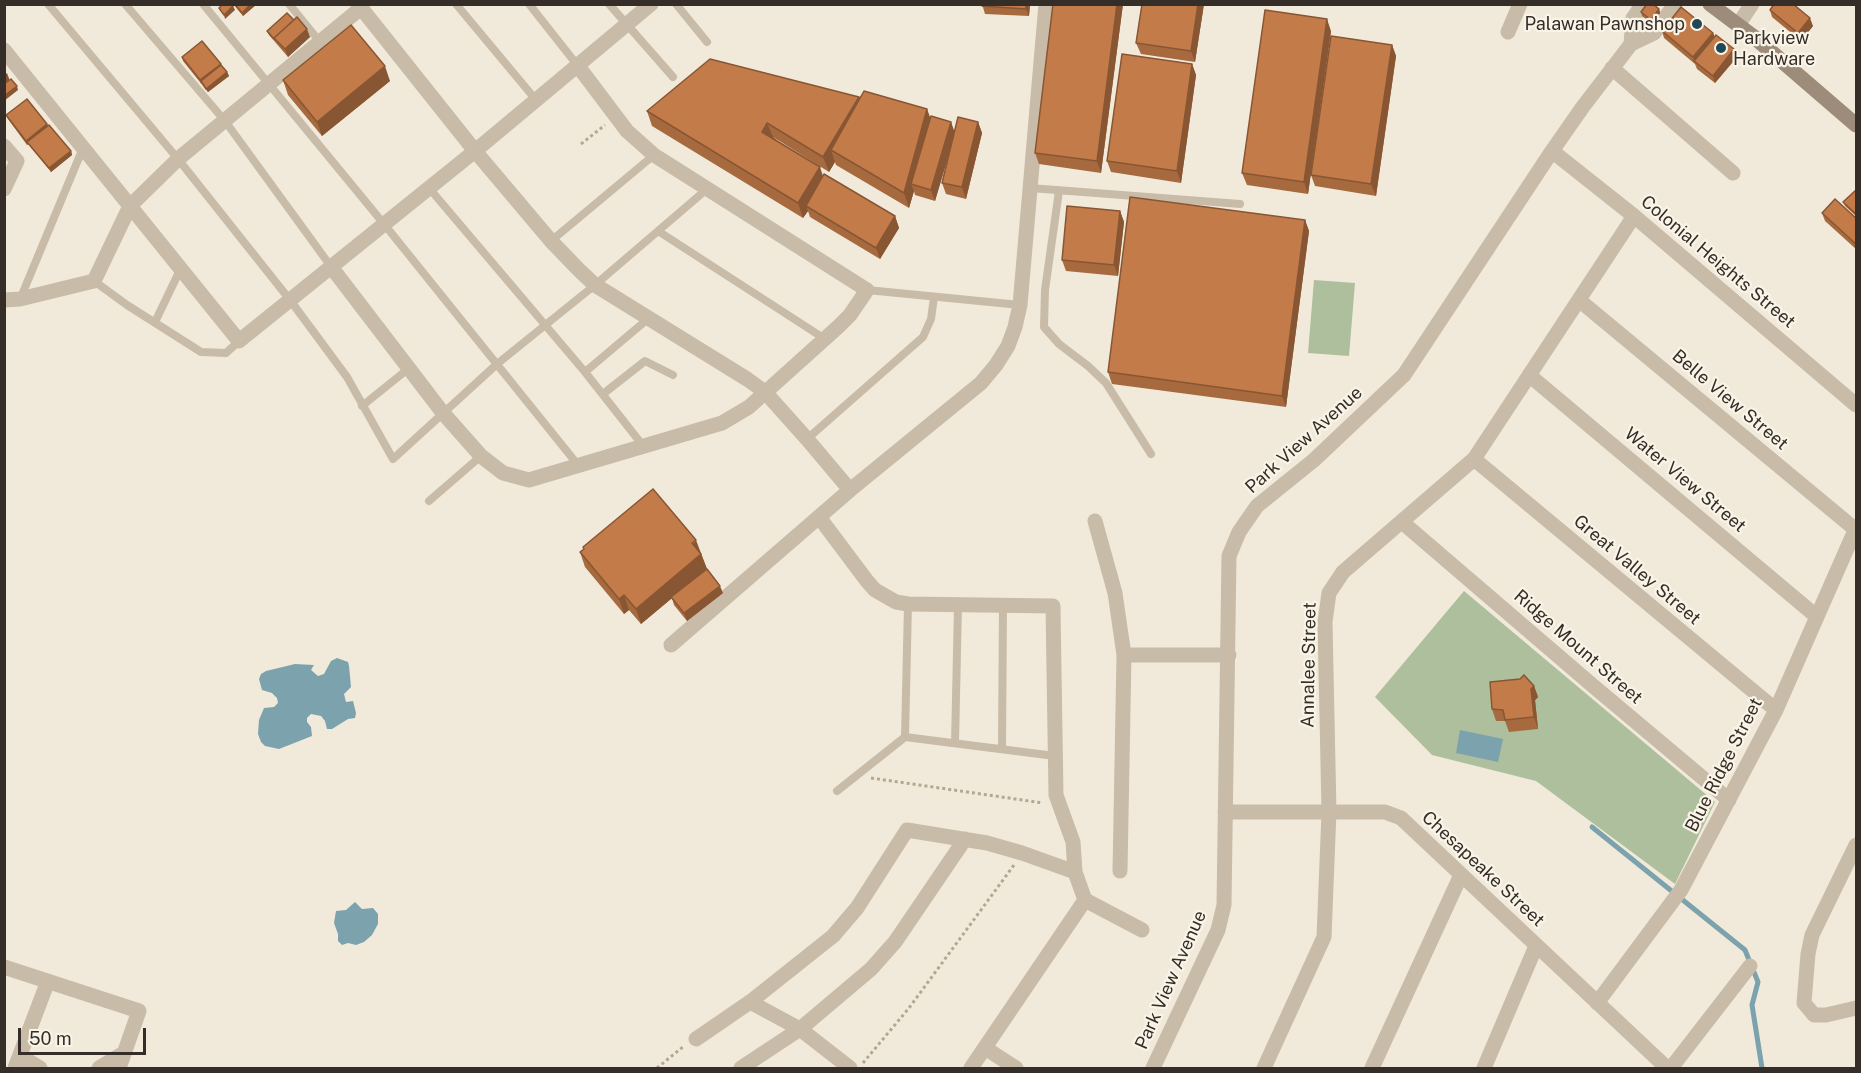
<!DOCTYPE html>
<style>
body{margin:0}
#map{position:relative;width:1861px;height:1073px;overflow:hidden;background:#f1eadb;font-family:"Public Sans",sans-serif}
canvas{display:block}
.frame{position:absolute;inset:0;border:6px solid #352e28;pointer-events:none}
.scale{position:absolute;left:18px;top:1028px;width:128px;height:27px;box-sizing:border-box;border:3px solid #352e28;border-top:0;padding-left:8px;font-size:18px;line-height:21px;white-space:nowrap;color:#352e28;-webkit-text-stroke:4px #f9f4e7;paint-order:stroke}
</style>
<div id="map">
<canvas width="1861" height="1073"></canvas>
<div class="frame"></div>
<div class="scale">50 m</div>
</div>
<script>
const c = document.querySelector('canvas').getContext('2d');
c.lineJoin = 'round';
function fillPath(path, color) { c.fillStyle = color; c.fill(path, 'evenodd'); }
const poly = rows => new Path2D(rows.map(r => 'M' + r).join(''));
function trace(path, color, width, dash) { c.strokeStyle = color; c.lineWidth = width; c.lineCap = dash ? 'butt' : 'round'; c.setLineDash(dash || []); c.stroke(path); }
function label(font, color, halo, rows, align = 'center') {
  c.font = font + ' "Public Sans",sans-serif'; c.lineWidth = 4.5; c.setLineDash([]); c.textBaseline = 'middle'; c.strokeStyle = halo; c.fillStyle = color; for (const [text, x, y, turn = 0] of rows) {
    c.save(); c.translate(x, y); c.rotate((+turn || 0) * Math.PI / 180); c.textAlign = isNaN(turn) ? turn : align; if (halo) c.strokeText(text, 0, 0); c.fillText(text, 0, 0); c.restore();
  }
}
fillPath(poly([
 [1314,280,1355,283,1349,356,1308,353],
 [1464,591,1715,802,1675,884,1536,781,1432,755,1375,697]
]), '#adbf9c');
fillPath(poly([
 [337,658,348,662,349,666,351,687,344,694,346,702,353,701,356,713,355,718,348,719,332,729,327,729,325,721,321,716,311,714,307,718,307,722,311,727,312,736,279,749,265,746,261,742,258,734,259,720,264,708,274,707,278,703,277,698,272,693,262,690,259,679,261,674,266,671,295,664,314,665,311,670,318,676,324,674,331,661],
 [1460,730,1503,739,1498,762,1456,753],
 [355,902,362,909,373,908,378,914,378,924,372,935,364,942,356,945,348,943,342,945,338,941,338,934,334,923,336,911,346,910]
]), '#7ba2ad');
trace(poly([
 [1592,827,1745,950,1758,982,1752,1005,1762,1068]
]), '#7ba2ad', 5);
trace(poly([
 [581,144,605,125],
 [871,778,1043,803],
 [863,1063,909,1008,1014,865],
 [657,1068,684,1046]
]), '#b4a792', 3, [3, 3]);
trace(poly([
 [48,4,178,159,290,300,347,377,393,459,497,364,595,285,707,189],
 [125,4,225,121,332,268],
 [203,4,384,224,578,465],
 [289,4,320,42],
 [456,4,536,100],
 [529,4,578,66],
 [609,4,673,77],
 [676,4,707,42],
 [429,188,585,372,644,447],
 [1030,188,1240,204],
 [1059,191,1045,290,1044,327,1059,344,1088,366,1106,383,1151,454],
 [658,231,825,339],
 [551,241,654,155],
 [94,281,127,305,201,352,226,353,239,341],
 [867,290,1020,305],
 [21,297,83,148],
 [155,322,180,270],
 [585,372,649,318],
 [603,394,645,361,673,375],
 [362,406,408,369],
 [807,439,923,337,931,319,934,297],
 [429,501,481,456],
 [905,737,908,604],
 [955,743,958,605],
 [1002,749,1003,605],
 [837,791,905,737,1055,756]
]), '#c8bca8', 8);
trace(poly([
 [358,4,475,151,551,241,579,270,595,285,747,379,765,392,807,439,850,490],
 [1738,25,1752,4],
 [1508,32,1520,4],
 [1631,44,1633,18,1643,4],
 [4,50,239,341,475,151,651,4],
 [1612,68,1733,173],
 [4,146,17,161,4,189],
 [1552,151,1634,216,1856,405],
 [332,268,443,413,481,456,503,473,529,480,722,423,749,407,839,326,850,315,867,290,654,155,627,131,578,66],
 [4,300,20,299,94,281,130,206,178,159,361,8],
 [1579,300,1856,530],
 [1529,375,1816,616],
 [1474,459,1776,710],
 [819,517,867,581,875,590,896,602,908,604,1053,606,1056,795,1073,842,1075,872,1085,900,1142,930],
 [1095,521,1115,593,1124,655,1120,871],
 [1402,522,1592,685,1729,800],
 [671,645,850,490,981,383,996,365,1008,346,1015,327,1020,305,1046,4],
 [1124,655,1229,655],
 [1225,812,1385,812,1401,818,1667,1068],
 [1856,845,1812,935,1808,954,1804,1003,1814,1015,1826,1015,1856,1008],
 [4,967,139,1011,119,1068],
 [750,1002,800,1029,850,1068],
 [1597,1003,1681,890,1776,710,1856,528],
 [696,1039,750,1002,833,936,857,908,907,830,987,843,1022,853,1075,872],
 [985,1048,1016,1068],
 [20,1056,40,1068],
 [15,1068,48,981],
 [99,1068,124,1053],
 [741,1068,800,1029,871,969,895,942,965,839],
 [971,1068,1085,900],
 [1153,1068,1218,930,1224,905,1229,556,1239,532,1257,506,1314,460,1404,375,1552,151,1582,108,1631,44,1654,33,1675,4],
 [1264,1068,1324,937,1329,812,1325,622,1329,593,1343,572,1474,459,1634,216],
 [1372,1068,1461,875],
 [1484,1068,1536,946],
 [1671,1068,1750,966]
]), '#c8bca8', 15);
trace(poly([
 [1710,4,1754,37,1856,125]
]), '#9c8c79', 15);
fillPath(poly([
 [233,4,257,4,243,16],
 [982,4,1030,4,1029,16,985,14],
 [1053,4,1123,4,1101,173,1039,164,1035,153],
 [1142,4,1204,4,1195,62,1141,54,1136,43],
 [1659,9,1660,13,1652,24,1642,16,1641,12],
 [1770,10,1813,26,1801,41,1772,17],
 [294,20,310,37,288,57,269,35,267,31],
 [1331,31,1308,194,1247,185,1242,173],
 [1662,31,1713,33,1714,36,1737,57,1715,83,1697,69,1695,64,1664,38],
 [1392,45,1396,56,1376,196,1315,186,1311,175],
 [182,57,221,65,227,72,229,76,208,92,183,61],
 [1192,64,1196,75,1181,183,1111,172,1107,161],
 [283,80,390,81,322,136,288,95],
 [859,97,860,99,927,109,930,118,951,122,954,133,978,122,982,133,966,199,946,194,942,183,952,144,935,201,915,195,914,191,909,208,836,165,835,162,829,172,773,137,823,176,895,216,899,228,880,259,810,217,808,211,803,218,652,126,647,111],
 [6,115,47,124,71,151,72,155,51,172,28,144,27,145,8,119],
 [1857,189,1857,217,1845,206,1843,202],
 [1120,211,1124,222,1118,276,1066,271,1062,260],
 [1822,213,1857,219,1857,250,1825,221],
 [1305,220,1309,231,1286,407,1112,384,1108,372],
 [583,547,701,554,707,569,690,583,723,593,687,621,674,605,672,598,641,624,629,610,624,614,585,567,580,552,584,549],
 [1534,686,1538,697,1535,700,1538,729,1509,732,1505,721,1496,721,1492,709]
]), '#a76a3f');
fillPath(poly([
 [251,4,257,4,243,16,242,13],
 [1026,4,1030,4,1029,16,1026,9],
 [1117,4,1123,4,1101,173,1097,161],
 [1198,4,1204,4,1195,62,1191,51],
 [233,6,235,10,225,19,224,15],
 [1659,9,1660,13,1652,24,1651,20],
 [1810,18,1813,26,1801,41,1798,33],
 [1327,19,1331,31,1308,194,1304,182],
 [307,29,310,37,288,57,285,49],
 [1713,33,1716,40,1695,62,1693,57],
 [1392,45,1396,56,1376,196,1371,184],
 [1734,49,1737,57,1715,83,1713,76],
 [221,64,222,68,201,81,201,84,200,80],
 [1192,64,1196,75,1181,183,1177,171],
 [385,66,390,81,322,136,317,122],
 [227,72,229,76,208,92,206,89],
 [7,73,10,81,4,85,4,75],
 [17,86,18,90,4,101,4,96],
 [859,97,865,112,831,150,835,162,829,172,823,157],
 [927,109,932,123,911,184,914,191,909,208,904,193],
 [951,122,955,133,935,201,931,190],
 [978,122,982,133,966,199,962,187],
 [767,123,773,137,767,146,762,132],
 [47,124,49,128,27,142,28,144,27,145,26,141],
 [71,151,72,155,51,172,49,168],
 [820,167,825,182,806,206,808,211,803,218,798,203],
 [1120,211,1124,222,1118,276,1114,265],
 [895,216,899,228,880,259,876,248],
 [1305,220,1309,231,1286,407,1282,396],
 [696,540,707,569,641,624,636,609],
 [720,586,723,593,687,621,684,613],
 [624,595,629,610,624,614,619,599],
 [1534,686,1538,697,1535,700,1538,729,1534,717,1531,689]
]), '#885633');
const building = poly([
 [223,4,232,4,233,6,224,15,219,8,223,4],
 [235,4,251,4,242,13,235,4],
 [982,4,1026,4,1026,9,982,6,982,4],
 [1053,4,1117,4,1097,161,1035,153,1053,4],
 [1142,4,1198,4,1191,51,1136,43,1142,4],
 [1647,4,1653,4,1659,9,1651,20,1641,12,1647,4],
 [1774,4,1793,4,1810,18,1798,33,1770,10,1774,4],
 [1681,7,1713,33,1693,57,1662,31,1681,7],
 [1265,10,1327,19,1304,182,1242,173,1265,10],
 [287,13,294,20,274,38,274,39,267,31,287,13],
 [297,17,307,29,285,49,274,38,297,17],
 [351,25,385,66,317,122,283,80,351,25],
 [1716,35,1734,49,1713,76,1694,61,1716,35],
 [1331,36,1392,45,1371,184,1311,175,1331,36],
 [202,41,221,64,200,80,182,57,202,41],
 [1122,54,1192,64,1177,171,1107,161,1122,54],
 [710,59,859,97,823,157,767,123,762,132,820,167,798,203,647,111,710,59],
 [221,65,227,72,206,89,201,81,221,65],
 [11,79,17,86,4,96,4,84,11,79],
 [864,91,927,109,904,193,831,150,864,91],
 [27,99,47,124,26,141,6,115,27,99],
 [931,116,951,122,931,190,911,184,931,116],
 [958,117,978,122,962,187,942,183,958,117],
 [49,125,71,151,49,168,27,142,49,125],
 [824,174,895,216,876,248,806,206,824,174],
 [1857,189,1857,215,1843,202,1857,189],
 [1130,197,1305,220,1282,396,1108,372,1130,197],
 [1835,199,1857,219,1857,245,1822,213,1835,199],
 [1067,206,1120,211,1114,265,1062,260,1067,206],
 [653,489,696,540,692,543,701,554,636,609,624,595,619,599,580,552,584,549,583,547,653,489],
 [707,569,720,586,684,613,671,597,707,569],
 [1524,675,1534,686,1531,689,1534,717,1505,720,1503,710,1492,709,1490,682,1520,679,1524,675]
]);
fillPath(building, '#c27b49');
trace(building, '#885633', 1.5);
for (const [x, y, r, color] of [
 [1697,24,6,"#1f4855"],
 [1721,48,6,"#1f4855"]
]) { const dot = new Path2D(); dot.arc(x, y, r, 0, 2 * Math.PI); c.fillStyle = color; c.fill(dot); trace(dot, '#f9f4e7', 2); }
label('18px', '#352e28', '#f9f4e7', [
 ["Palawan Pawnshop",1685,24],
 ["Parkview",1733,38,"left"],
 ["Hardware",1733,59,"left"]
], 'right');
label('18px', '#352e28', '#f9f4e7', [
 ["Colonial Heights Street",1718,262,40],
 ["Belle View Street",1730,400,40],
 ["Park View Avenue",1304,440,-42],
 ["Water View Street",1685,480,40],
 ["Great Valley Street",1637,570,40],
 ["Ridge Mount Street",1578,647,41],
 ["Annalee Street",1309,665,-89],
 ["Blue Ridge Street",1724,765,-63],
 ["Chesapeake Street",1483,869,43],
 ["Park View Avenue",1171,980,-66]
]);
</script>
